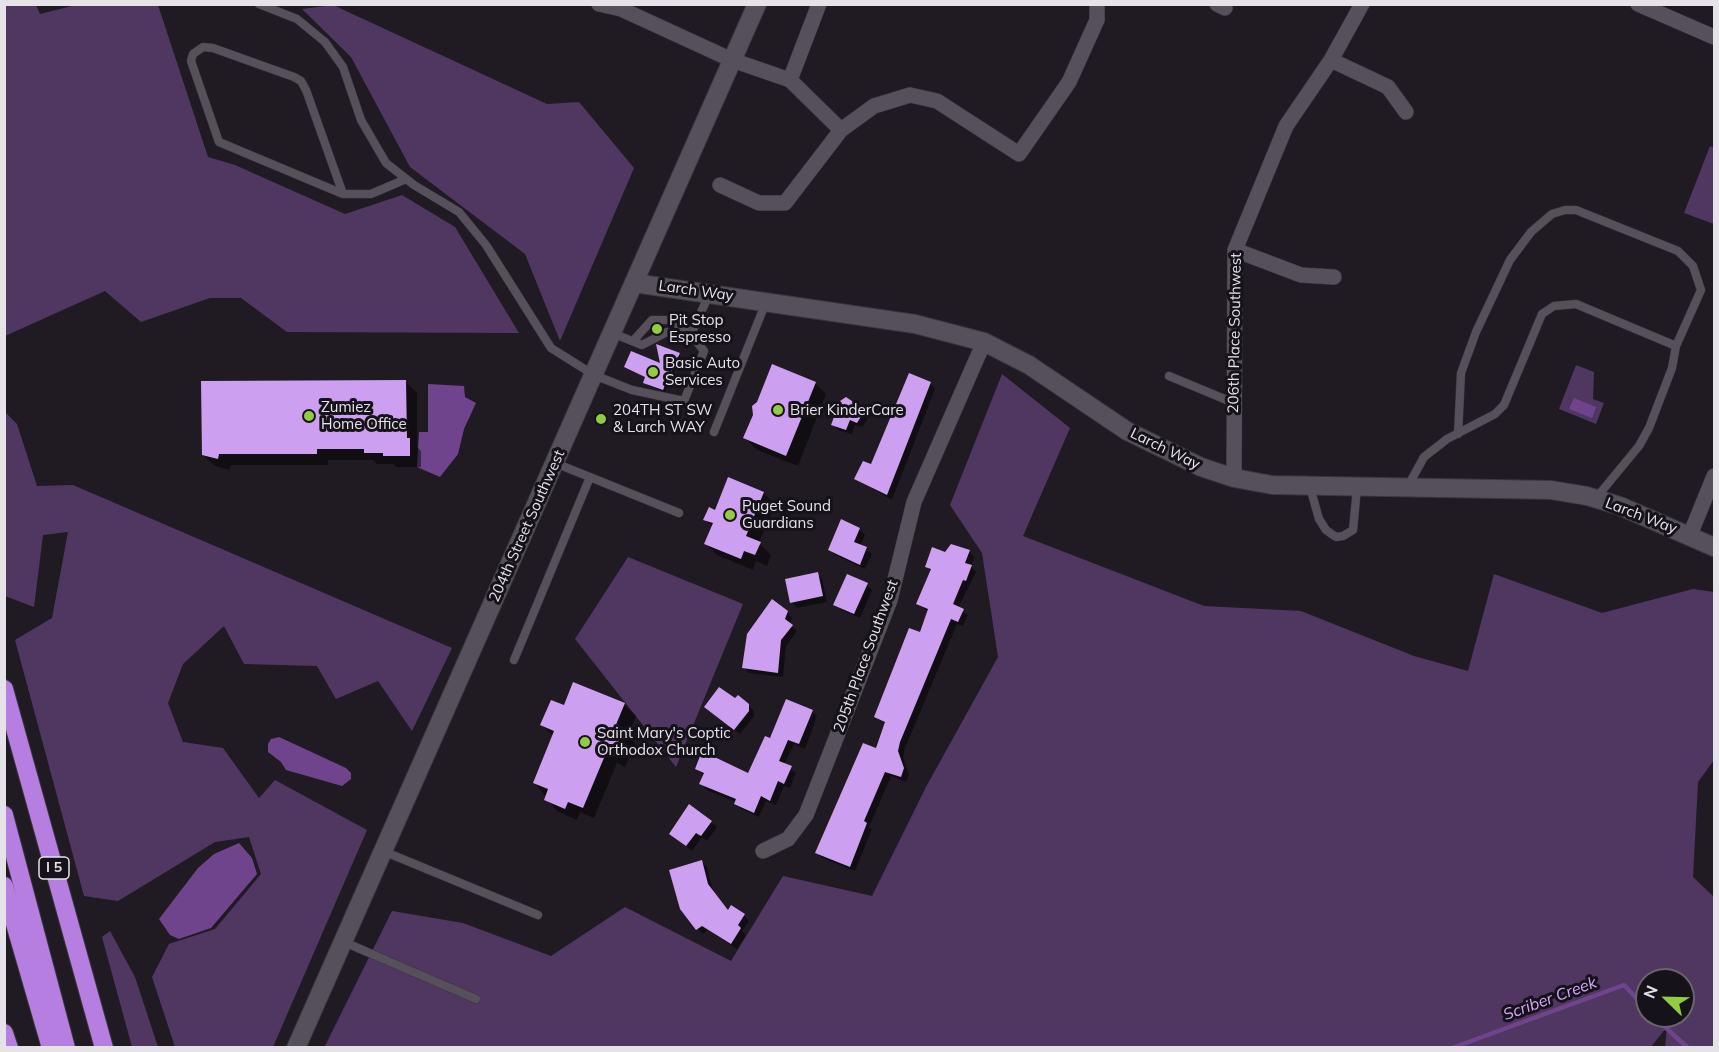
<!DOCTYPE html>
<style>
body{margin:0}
#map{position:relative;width:1719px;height:1052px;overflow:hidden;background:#201b23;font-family:Mulish,sans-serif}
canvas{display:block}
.frame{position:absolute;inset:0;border:6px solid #e5e2e8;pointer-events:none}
.north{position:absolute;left:1635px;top:968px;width:60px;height:60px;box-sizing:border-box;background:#16121a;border:2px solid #69656c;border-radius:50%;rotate:293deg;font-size:16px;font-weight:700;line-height:24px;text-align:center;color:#e5e2e8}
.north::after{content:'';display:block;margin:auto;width:21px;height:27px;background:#91cd3f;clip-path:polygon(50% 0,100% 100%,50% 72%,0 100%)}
</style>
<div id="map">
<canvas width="1719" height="1052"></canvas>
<div class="frame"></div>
<div class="north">N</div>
</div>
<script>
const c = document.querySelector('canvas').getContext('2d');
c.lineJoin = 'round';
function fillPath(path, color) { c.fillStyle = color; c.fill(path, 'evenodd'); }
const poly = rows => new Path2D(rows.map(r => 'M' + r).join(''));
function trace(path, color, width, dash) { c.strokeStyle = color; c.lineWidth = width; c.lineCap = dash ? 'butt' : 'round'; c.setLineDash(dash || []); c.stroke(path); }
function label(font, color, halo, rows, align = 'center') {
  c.font = font + ' Mulish,sans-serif'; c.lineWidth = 6; c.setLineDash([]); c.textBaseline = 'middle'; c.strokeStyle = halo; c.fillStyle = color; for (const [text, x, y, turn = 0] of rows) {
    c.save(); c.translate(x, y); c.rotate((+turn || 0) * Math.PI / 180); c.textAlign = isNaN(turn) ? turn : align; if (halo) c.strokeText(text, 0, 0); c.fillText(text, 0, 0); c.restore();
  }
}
fillPath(poly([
 [4,5,36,5,40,14,76,5,158,5,208,157,235,165,345,214,402,195,455,227,519,333,287,332,241,298,210,298,141,322,105,291,5,336],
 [333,5,547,104,579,102,634,168,560,341,525,254,410,167,351,57,302,9],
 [1710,146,1714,148,1714,224,1684,213],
 [1576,365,1594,372,1593,399,1604,403,1596,424,1559,409],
 [1002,374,1070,428,1023,536,1204,606,1301,611,1414,656,1468,671,1494,574,1602,613,1693,589,1714,592,1714,760,1698,782,1693,877,1714,897,1714,1047,1665,1047,1667,1027,1650,1048,324,1048,392,911,463,923,551,956,625,907,731,961,783,876,872,896,926,787,998,657,982,553,950,505],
 [1647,980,1683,980,1683,1016,1647,1016],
 [5,412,17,424,37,486,73,485,452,648,412,731,378,681,336,699,317,666,244,664,224,626,183,664,168,703,183,742,223,748,259,798,275,780,367,830,273,1047,175,1047,152,977,169,944,215,929,261,874,249,837,215,842,118,901,84,896,15,640,52,618,68,532,43,535,34,607,5,596],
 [628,557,743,604,676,767,575,639],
 [110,931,135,977,158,1047,132,1047,102,937]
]), '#4f3762');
fillPath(poly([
 [428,384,464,386,465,397,476,403,464,429,458,454,440,477,417,467,419,432,428,432],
 [1574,398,1596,407,1592,418,1569,409],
 [279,737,346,768,351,773,351,779,342,786,286,770,281,762,268,752,268,744,271,739],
 [239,843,252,858,257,874,211,928,179,939,170,935,159,919,198,868,214,854]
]), '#6f448d');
fillPath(poly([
 [679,355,681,357,665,392,647,385,645,383,647,378,626,367,662,366],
 [405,381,417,393,417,447,421,451,421,467,396,467,393,464,377,464,373,460,328,460,328,465,231,465,229,470,215,466,203,455],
 [815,383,826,394,798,466,757,450,745,438],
 [930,383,935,389,892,500,856,479,871,466],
 [864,411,870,416,862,427,855,425,852,434,838,430,833,424],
 [763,493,775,504,759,543,771,555,767,566,756,561,753,570,717,555,706,544,713,527,705,519,715,512],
 [859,529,865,535,860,546,872,554,865,569,835,555,829,550],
 [969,551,974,557,971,566,976,572,958,608,968,615,963,626,957,624,905,748,903,758,909,774,906,782,891,776,869,827,872,829,855,871,822,858,817,853,877,750,886,724,876,717,920,634,929,612,918,604,931,571,927,567,945,553],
 [817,574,822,579,827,602,797,608,792,602],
 [867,585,872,590,860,618,841,610,835,604],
 [787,612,792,618,790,624,797,631,786,646,783,677,749,673,744,668],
 [735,701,748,705,754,711,754,716,740,734,711,712],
 [624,704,636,716,628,736,635,743,625,767,617,763,594,818,580,812,577,820,557,811,535,783,554,737,542,725,565,707],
 [812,711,817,716,805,749,794,744,784,765,796,773,790,788,784,786,776,805,766,801,759,817,741,809,736,802,707,790,701,784,705,776,696,769,749,775,771,740],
 [711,822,717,827,707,841,702,837,692,851,671,834],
 [701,862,707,867,713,891,729,911,744,915,749,921,742,931,746,935,737,949,708,930,703,934,698,929]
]), '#0007');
trace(poly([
 [1653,1016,1688,1048],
 [1452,1048,1624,985,1647,1009]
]), '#6f448d', 4.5);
fillPath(poly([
 [656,344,680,353,663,390,643,383,645,377,624,367,631,351,660,363],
 [772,364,816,382,786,456,743,438,753,415,752,406,757,402],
 [909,373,931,382,887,495,854,479,863,461,871,464],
 [406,380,407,438,410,438,410,456,383,456,383,453,364,453,364,449,317,449,317,454,219,454,218,459,202,455,201,381],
 [846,397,865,410,857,423,850,420,846,430,831,425,840,401],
 [728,477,764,492,746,536,761,542,755,555,744,551,741,559,704,544,713,523,703,520,709,507,715,510],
 [841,519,860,528,854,542,867,547,860,565,828,550],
 [951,544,970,550,965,563,972,565,966,581,963,580,953,604,964,609,958,622,951,619,900,742,898,751,904,768,901,777,885,772,864,821,867,823,850,867,815,853,863,743,876,748,885,722,874,717,909,628,920,632,928,609,916,604,931,569,925,567,932,547,945,552],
 [818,572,823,596,790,603,785,579],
 [847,574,868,583,854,614,833,605],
 [772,599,788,611,785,619,793,625,781,640,778,673,742,668,747,634],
 [573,682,625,703,615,727,624,730,614,756,606,753,583,808,568,802,565,809,544,800,548,789,533,783,554,731,540,725,551,700,564,705],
 [719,687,735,698,738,695,749,704,749,711,734,730,704,707],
 [786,699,813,710,799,744,788,740,779,761,792,766,784,784,778,781,770,801,761,796,754,813,734,804,736,799,699,784,704,773,695,769,702,751,748,773,765,736,770,738],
 [689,804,712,821,701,836,696,833,686,846,669,834],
 [702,860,708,884,728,910,731,905,745,914,738,925,741,928,731,944,702,926,696,930,680,909,669,870]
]), '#cd9ff0');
const lane = poly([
 [259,4,297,19,325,42,343,67,361,120,386,163,414,185,459,212,486,245,551,348,594,375,632,390,684,401,704,351,691,334,709,295],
 [343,194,306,90,301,81,294,77,213,48,203,47,193,54,191,61,219,142,343,194,371,194,406,179],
 [612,333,642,345,667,332,691,334],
 [633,341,652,320,671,320,690,333],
 [1169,376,1234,403],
 [714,432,766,302],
 [1458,434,1461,373,1476,332,1510,260,1531,232,1552,214,1565,210,1576,210,1678,251,1693,266,1701,290,1676,346,1672,368,1649,428,1639,446,1596,498],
 [555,463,679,513],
 [1408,486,1424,457,1447,439,1495,414,1504,405,1542,314,1554,306,1576,304,1676,346],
 [1310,487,1319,519,1326,530,1336,537,1343,536,1353,530,1357,488],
 [514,660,590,477],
 [383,851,538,915],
 [344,942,476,999]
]);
const street = poly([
 [599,4,621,9,732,60,790,80,819,4],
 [1217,4,1225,8],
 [1638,4,1714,37],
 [1331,60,1388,87,1406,112],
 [790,80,841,130],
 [720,185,759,203,785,203,841,130,874,106,910,95,937,101,1019,154,1069,82,1097,20,1097,4],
 [1235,250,1301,275,1334,277],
 [1234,478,1235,250,1286,126,1331,60,1362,4],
 [1690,535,1714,476],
 [763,851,788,839,806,815,890,600,914,502,984,342]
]);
const secondary = poly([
 [634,283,915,324,984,342,1029,365,1127,431,1201,467,1234,478,1272,485,1551,490,1587,496,1620,506,1714,547],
 [296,1048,757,4]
]);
const highway = poly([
 [4,689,104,1048],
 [4,815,66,1048],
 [4,886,51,1048],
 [4,1033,9,1048]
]);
trace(lane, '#39363d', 9);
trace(street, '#39363d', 16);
trace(secondary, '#39363d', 20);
trace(highway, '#39363d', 20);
trace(lane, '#55505a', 8);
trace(street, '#55505a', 15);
trace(secondary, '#55505a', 18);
trace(highway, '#b77ee1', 18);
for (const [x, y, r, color] of [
 [657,329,6,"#91cd3f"],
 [653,372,6,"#91cd3f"],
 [778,410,6,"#91cd3f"],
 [309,416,6,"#91cd3f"],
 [601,419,6,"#91cd3f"],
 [730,515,6,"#91cd3f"],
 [585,742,6,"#91cd3f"]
]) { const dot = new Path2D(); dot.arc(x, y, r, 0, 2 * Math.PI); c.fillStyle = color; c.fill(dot); trace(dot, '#16121a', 2); }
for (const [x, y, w] of [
 [54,868,30]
]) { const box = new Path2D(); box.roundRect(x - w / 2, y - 11, w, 22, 4.5); c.fillStyle = '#16121a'; c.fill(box); trace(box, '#e5e2e8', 1.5); }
label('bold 14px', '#e5e2e8', null, [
 ["I 5",54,868]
]);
label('15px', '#e5e2e8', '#16121a', [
 ["Larch Way",696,291,8],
 ["206th Place Southwest",1235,333,-89],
 ["Larch Way",1165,449,26],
 ["Larch Way",1641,516,21],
 ["204th Street Southwest",527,526,-66],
 ["205th Place Southwest",866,656,-70]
]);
label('15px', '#e5e2e8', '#16121a', [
 ["Pit Stop",669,320],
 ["Espresso",669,337],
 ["Basic Auto",665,363],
 ["Services",665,380],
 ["Zumiez",321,407],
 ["Home Office",321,424],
 ["204TH ST SW",613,410],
 ["& Larch WAY",613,427],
 ["Brier KinderCare",790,410],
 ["Puget Sound",742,506],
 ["Guardians",742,523],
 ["Saint Mary's Coptic",597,733],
 ["Orthodox Church",597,750]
], 'left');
label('italic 16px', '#d7a9fb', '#16121a', [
 ["Scriber Creek",1550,999,-20]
]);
</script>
